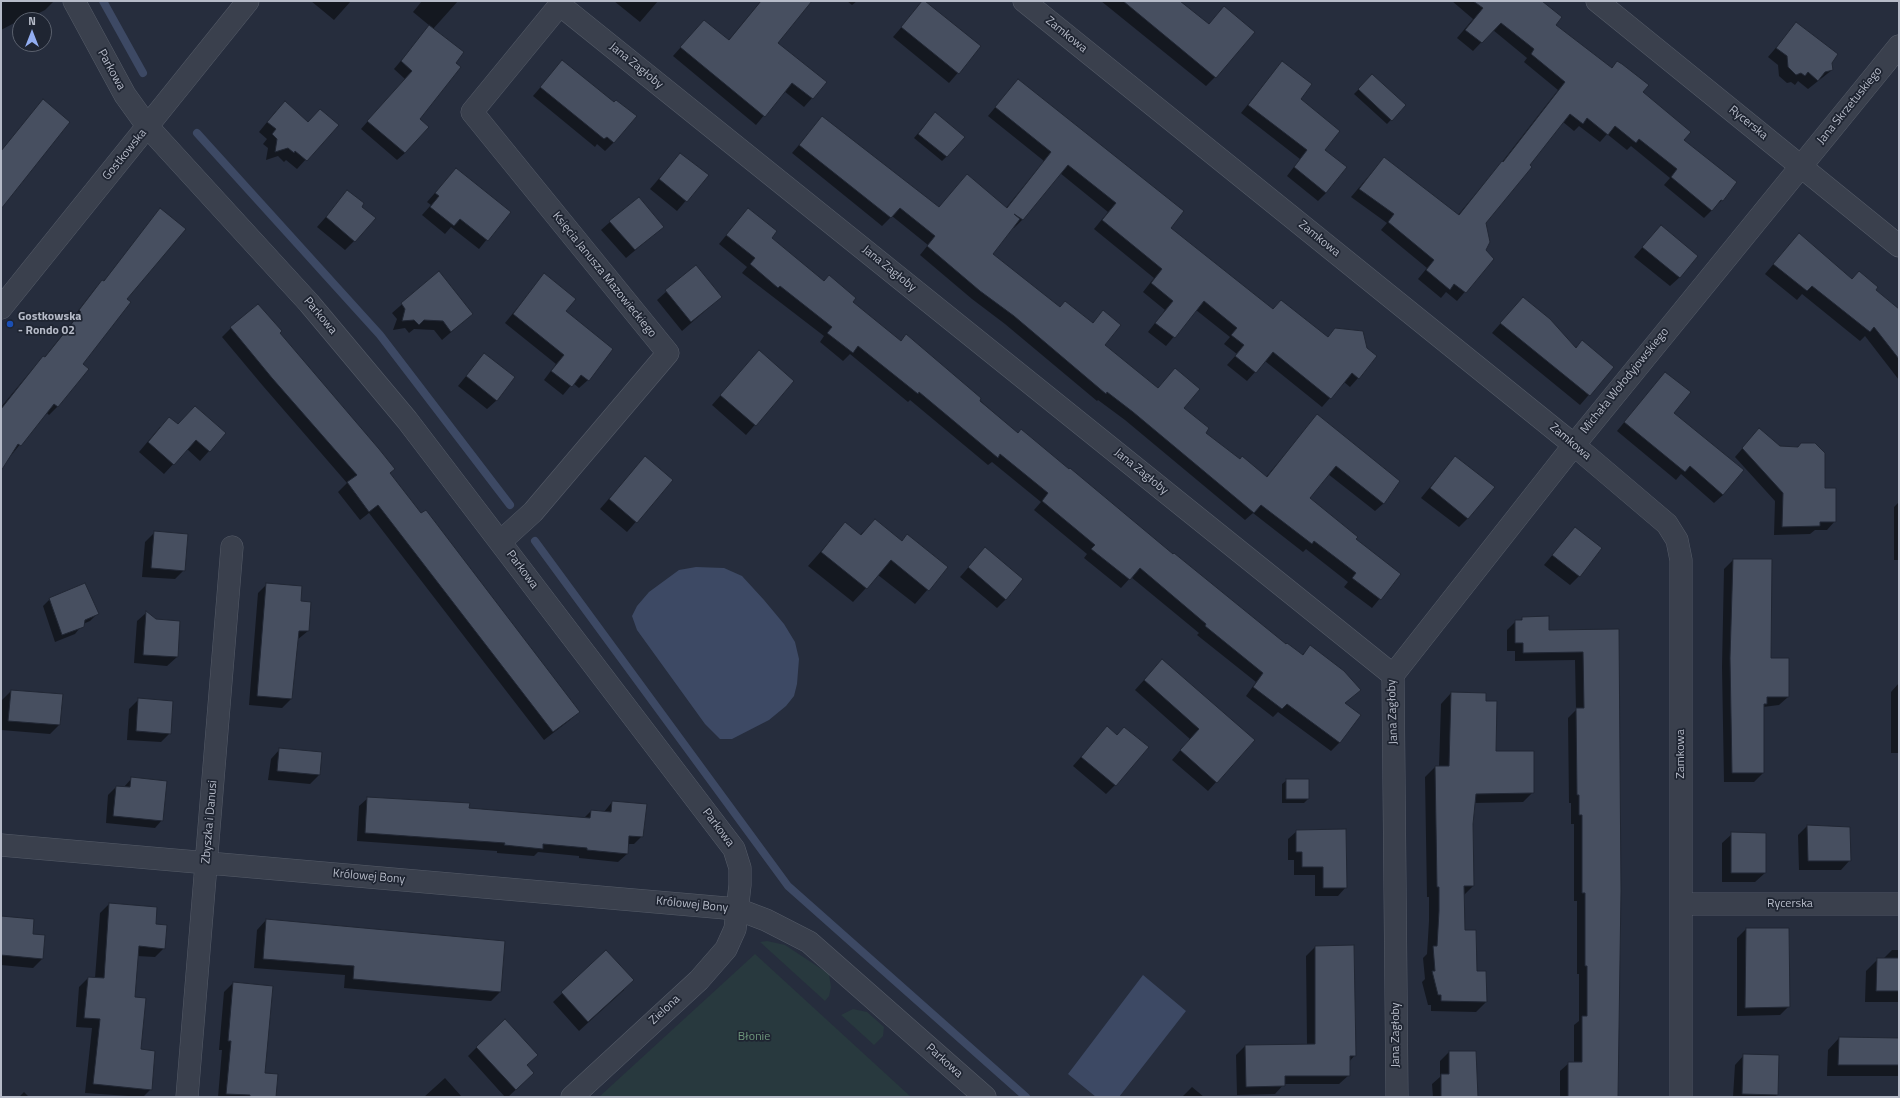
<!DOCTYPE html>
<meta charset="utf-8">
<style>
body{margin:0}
#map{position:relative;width:1900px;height:1098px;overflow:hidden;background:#262d3d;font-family:"Titillium Web",sans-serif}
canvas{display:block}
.frame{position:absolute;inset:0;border:2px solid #b6bbc8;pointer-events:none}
.north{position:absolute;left:12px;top:12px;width:40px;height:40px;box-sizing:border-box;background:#1f2532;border:1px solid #5b616e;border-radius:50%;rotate:0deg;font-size:11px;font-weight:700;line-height:16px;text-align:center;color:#b6bbc8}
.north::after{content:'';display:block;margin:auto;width:14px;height:18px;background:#92adf1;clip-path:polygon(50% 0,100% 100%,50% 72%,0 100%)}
</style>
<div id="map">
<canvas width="1900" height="1098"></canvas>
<div class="frame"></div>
<div class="north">N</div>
</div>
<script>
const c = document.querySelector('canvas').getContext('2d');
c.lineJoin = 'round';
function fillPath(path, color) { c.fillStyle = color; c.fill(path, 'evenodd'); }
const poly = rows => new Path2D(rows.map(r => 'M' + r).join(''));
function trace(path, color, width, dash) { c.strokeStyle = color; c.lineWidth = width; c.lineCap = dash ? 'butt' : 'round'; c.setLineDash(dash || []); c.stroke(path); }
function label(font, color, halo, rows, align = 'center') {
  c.font = font + ' "Titillium Web",sans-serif'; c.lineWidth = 3.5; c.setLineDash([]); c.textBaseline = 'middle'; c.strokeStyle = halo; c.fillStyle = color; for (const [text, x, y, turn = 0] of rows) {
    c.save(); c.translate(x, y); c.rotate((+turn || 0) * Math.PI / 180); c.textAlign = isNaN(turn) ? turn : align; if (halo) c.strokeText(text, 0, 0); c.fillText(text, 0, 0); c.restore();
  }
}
fillPath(poly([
 [767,941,785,945,829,974,831,987,829,996,825,1001,760,942],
 [755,954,911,1097,599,1097],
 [853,1009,867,1012,884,1027,883,1036,874,1045,841,1015]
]), '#28393e');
fillPath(poly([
 [696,567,724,568,742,576,764,600,784,624,795,642,799,659,797,684,794,696,786,706,769,720,732,739,720,739,705,724,637,630,632,616,637,606,649,592,679,570],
 [1143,975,1186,1011,1119,1097,1096,1097,1068,1074]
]), '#3d4964');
fillPath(poly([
 [1,1,53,1,53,2,45,10,25,20,20,20,1,30],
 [311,1,351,1,334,20],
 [422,1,458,1,433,29,419,119,405,153,397,160,361,129,405,79,394,69,430,26,413,12],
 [614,1,658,1,640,22],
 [761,1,811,1,776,43,812,98,804,107,784,91,756,125,673,56,696,30,728,41],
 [847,1,857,1,852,5],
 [924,1,980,47,949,83,893,37],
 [1101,1,1179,1,1215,77,1206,86],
 [1452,1,1521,1,1611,68,1617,63,1683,140,1722,200,1704,218,1664,185,1670,178,1631,146,1627,150,1607,134,1600,142,1579,126,1574,131,1563,122,1485,223,1484,250,1493,259,1457,301,1446,292,1441,298,1418,279,1427,268,1381,230,1387,223,1351,197,1384,158,1458,215,1502,162,1558,90,1524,62,1527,58,1493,30,1473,51,1457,38,1473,19],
 [1797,23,1830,63,1832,70,1808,89,1798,81,1795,85,1791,82,1787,83,1779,76,1778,65,1768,57],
 [562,62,614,142,605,151,597,144,595,147,533,96],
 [1282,62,1324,150,1326,193,1318,201,1287,176,1300,159,1241,113],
 [1372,76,1404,106,1387,124,1354,94],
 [1018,80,1170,228,1272,310,1281,301,1327,338,1336,329,1358,378,1350,387,1344,382,1322,407,1265,361,1247,381,1227,365,1237,354,1224,344,1230,337,1196,310,1166,346,1148,332,1165,310,1143,292,1154,278,1094,229,1108,212,1060,173,1022,220,1014,228,1013,227,991,254,1060,308,1092,324,1103,312,1103,345,1157,389,1175,370,1183,408,1204,433,1240,460,1266,477,1317,416,1384,503,1375,511,1328,474,1308,498,1355,539,1400,574,1372,608,1344,587,1348,582,1306,549,1303,552,1253,513,1245,520,1125,420,1098,400,1097,401,1005,324,972,299,920,255,928,245,892,216,882,226,792,153,823,117,938,208,967,175,1006,208,1044,161,988,116],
 [43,100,1,206,1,151],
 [276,111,308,122,337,125,297,169,286,160,284,162,278,156,266,160,268,148,263,144,267,139,259,132],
 [931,118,947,156,942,161,914,138],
 [680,154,707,176,677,211,650,189],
 [456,169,509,212,479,249,451,227,445,234,422,215,431,205,427,202],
 [348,192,360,207,354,241,345,250,317,227],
 [748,209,770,238,900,342,906,335,1018,434,1286,646,1302,655,1310,647,1351,698,1344,704,1340,742,1331,751,1278,712,1273,717,1246,696,1256,682,1197,635,1199,633,1131,577,1121,588,1084,558,1087,554,1034,510,1041,502,992,462,988,465,910,400,908,402,850,354,843,361,820,342,824,336,742,273,747,267,719,244],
 [160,210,125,299,81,364,58,406,49,415,46,412,1,468,1,407,35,366,44,358,73,321,71,320,94,290,103,282],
 [610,222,663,227,626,258,601,230],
 [1661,226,1680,277,1670,286,1634,257],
 [1799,234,1852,280,1875,290,1899,310,1899,380,1865,336,1860,341,1802,294,1797,300,1765,274],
 [695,266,721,297,682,331,657,300],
 [438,273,472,314,442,340,434,330,414,329,409,333,405,328,393,330,397,319,392,313],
 [544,275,565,311,588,380,579,388,573,383,563,395,544,380,556,364,505,323],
 [1523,298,1575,348,1582,342,1613,367,1580,405,1492,333],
 [231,328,279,333,394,469,389,474,578,712,570,720,544,740,369,513,360,520,338,492,347,483,263,386,222,337],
 [759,352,793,381,746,435,712,405],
 [484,354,497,400,487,409,458,386],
 [1665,373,1672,413,1723,495,1714,503,1681,474,1676,480,1617,431],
 [178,425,225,433,200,461,187,449,164,474,139,452,160,427],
 [1759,429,1824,489,1835,521,1827,530,1815,530,1810,534,1774,535,1775,501,1735,457],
 [645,457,672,480,627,532,600,509],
 [1455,457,1468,518,1459,527,1421,498],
 [1899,502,1899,560,1894,560,1894,507],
 [875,520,901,542,947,567,915,604,878,575,853,602,808,566,845,524,860,535],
 [1575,528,1579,576,1570,585,1544,565],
 [154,533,184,570,175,579,142,577,145,542],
 [985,548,1006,599,997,608,960,577],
 [1733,560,1771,560,1770,659,1788,697,1779,705,1763,707,1763,773,1754,782,1724,782,1722,667,1724,569],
 [267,584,308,631,297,640,291,699,282,708,249,705,258,593],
 [50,599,97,614,90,621,83,624,75,634,55,642,43,606],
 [146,613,155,620,179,622,177,657,167,666,134,663,137,621],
 [1523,618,1548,631,1618,630,1617,1097,1560,1097,1560,1071,1569,1063,1574,1063,1574,1025,1579,1021,1579,974,1577,974,1577,901,1574,901,1574,824,1571,824,1571,803,1569,803,1568,718,1576,710,1575,660,1515,661,1515,651,1507,651,1507,630,1516,621,1519,621],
 [1162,660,1254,740,1208,791,1172,760,1190,739,1135,690],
 [1899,683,1899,753,1891,753,1891,692],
 [11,691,62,695,59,725,50,734,1,730,2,700],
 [1451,693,1485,702,1495,752,1533,792,1523,802,1474,803,1472,824,1473,886,1463,896,1464,931,1486,1002,1476,1012,1431,1011,1431,1005,1428,1005,1422,982,1425,979,1423,958,1427,954,1429,921,1429,897,1427,897,1425,777,1435,767,1439,767,1441,704],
 [139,699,170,733,161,742,127,740,129,709],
 [1107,727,1117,736,1115,785,1106,794,1073,766],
 [280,749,319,775,310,784,268,780,271,759],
 [132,778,162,820,155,828,106,823,108,795,116,787,124,787],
 [1287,780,1308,799,1304,803,1282,803,1282,784],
 [368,798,583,819,591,811,604,812,612,802,642,836,634,844,628,844,627,854,618,862,579,858,579,856,538,852,534,856,497,853,497,851,357,841,359,806],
 [1807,826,1850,860,1841,870,1799,870,1798,835],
 [1297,831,1346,887,1338,896,1315,896,1315,875,1294,875,1294,860,1288,860,1288,839],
 [1732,834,1765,873,1755,882,1722,882,1722,843],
 [109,904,155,925,164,948,155,957,137,956,134,998,140,1050,151,1089,143,1097,85,1093,92,1028,76,1027,79,987,88,978,95,978,100,913],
 [1,917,32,935,42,959,33,968,1,965],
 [266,920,500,992,491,1001,344,988,345,975,254,968,257,930],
 [1746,929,1789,1006,1780,1015,1737,1016,1737,938],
 [1315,947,1355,1055,1349,1062,1349,1075,1339,1084,1284,1084,1275,1094,1237,1095,1236,1055,1245,1046,1307,1045,1306,956],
 [1892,950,1899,950,1899,1002,1865,1002,1866,971,1878,959,1883,959],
 [606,952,624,990,579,1031,553,1002],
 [233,983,264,1074,275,1097,218,1097,222,1050,219,1050,224,992],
 [1839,1038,1899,1039,1899,1076,1827,1076,1828,1050],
 [477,1047,526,1066,524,1082,508,1097,505,1097,468,1056],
 [1449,1052,1476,1097,1433,1097,1432,1084,1440,1077,1440,1061],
 [1744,1055,1777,1095,1775,1097,1733,1097,1735,1065],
 [445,1078,462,1097,424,1097],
 [1192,1087,1204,1097,1182,1097],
 [24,1092,29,1097,19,1097]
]), '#0007');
trace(poly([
 [103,1,143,73],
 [197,133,380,335,510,505],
 [535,541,788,886,1026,1097]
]), '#3d4964', 8);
const building = poly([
 [761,1,812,1,778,43,827,82,813,99,792,83,765,117,680,47,704,20,729,40,761,1],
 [922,1,925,1,981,46,959,74,901,27,922,1],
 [1123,1,1180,1,1209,24,1224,6,1255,32,1216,78,1123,1],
 [1473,1,1542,1,1562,17,1556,25,1612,68,1617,61,1622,64,1649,85,1643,92,1691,132,1684,140,1737,182,1723,201,1721,200,1712,211,1671,177,1677,169,1639,139,1636,143,1615,126,1608,135,1587,118,1583,124,1570,114,1530,165,1532,167,1486,223,1490,242,1486,250,1494,259,1466,293,1454,284,1450,290,1426,270,1434,260,1388,222,1394,214,1359,189,1384,157,1459,215,1502,161,1503,162,1565,82,1531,54,1534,49,1501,23,1482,43,1465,30,1483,8,1473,1],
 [1796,22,1838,54,1832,63,1833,70,1825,72,1818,81,1808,72,1805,76,1801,73,1796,75,1788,67,1787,56,1776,48,1796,22],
 [429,25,464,52,456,63,461,67,420,119,429,127,405,153,367,121,412,71,401,61,429,25],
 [562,60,614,102,616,100,637,116,614,143,607,137,604,139,540,87,562,60],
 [1282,61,1312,84,1301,99,1340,131,1325,150,1347,167,1326,193,1294,167,1307,150,1248,105,1282,61],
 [1372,74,1406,105,1392,121,1358,89,1372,74],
 [1018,79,1184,211,1171,228,1273,309,1281,300,1328,337,1335,328,1363,331,1367,348,1377,356,1359,379,1352,373,1331,399,1273,352,1256,373,1235,356,1244,345,1231,335,1237,328,1204,301,1175,338,1155,323,1173,301,1151,283,1162,269,1102,220,1116,203,1068,165,1023,220,1014,214,1020,219,993,254,1060,307,1065,301,1093,323,1103,310,1121,325,1105,345,1158,388,1175,368,1200,389,1184,408,1209,428,1206,433,1240,459,1242,456,1267,477,1317,414,1400,481,1384,504,1336,466,1310,498,1358,537,1356,539,1401,574,1381,600,1352,578,1356,573,1314,541,1312,544,1261,505,1254,513,1133,412,1107,392,1106,394,1014,316,980,291,927,246,935,236,900,208,891,218,799,145,822,116,939,207,967,174,1007,208,1051,152,995,107,1018,79],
 [43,99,70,122,1,209,1,151,43,99],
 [285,101,308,122,320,109,339,125,307,161,295,151,294,153,288,148,275,152,277,139,272,134,276,129,267,122,285,101],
 [935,112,965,137,947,157,918,134,935,112],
 [680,153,709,175,687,202,659,179,680,153],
 [456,168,511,212,488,241,460,219,454,226,430,207,439,196,435,193,456,168],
 [347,190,364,203,362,207,376,218,355,242,326,217,347,190],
 [639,197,664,227,635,250,609,221,639,197],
 [160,208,186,229,127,299,131,302,83,364,89,369,58,407,54,404,21,446,18,444,1,471,1,409,43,356,45,357,81,312,79,310,102,280,104,281,160,208],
 [748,208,777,231,772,238,824,281,829,275,856,298,853,302,901,341,906,334,981,398,980,401,1018,433,1021,429,1069,469,1070,468,1173,554,1174,553,1286,644,1287,643,1303,655,1310,645,1344,671,1361,690,1345,703,1361,715,1340,743,1287,704,1282,709,1253,687,1263,673,1205,626,1206,624,1140,568,1130,580,1091,549,1095,545,1042,501,1048,493,1000,454,998,458,919,392,918,394,858,346,853,353,827,333,832,327,780,286,778,288,750,264,755,258,726,235,748,208],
 [1661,225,1698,256,1680,278,1642,247,1661,225],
 [1799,233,1852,279,1859,271,1878,287,1876,290,1899,309,1899,359,1874,327,1870,332,1812,286,1807,291,1773,264,1799,233],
 [696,265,722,297,691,322,665,290,696,265],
 [439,271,473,314,451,332,443,321,424,320,419,325,414,320,402,321,405,309,401,303,439,271],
 [544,273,576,299,566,311,613,349,589,381,581,375,572,387,551,371,564,355,513,314,544,273],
 [1523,297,1550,319,1576,348,1582,340,1614,367,1590,396,1500,323,1523,297],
 [258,304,282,331,280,333,379,449,395,469,390,473,421,513,426,510,580,712,553,732,378,505,369,512,347,482,357,475,272,378,230,327,258,304],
 [759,350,794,381,756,426,720,395,759,350],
 [484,353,515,377,497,401,466,376,484,353],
 [1665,372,1691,392,1674,413,1744,470,1723,495,1690,466,1685,472,1624,422,1665,372],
 [195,406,226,433,210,452,196,440,174,465,148,442,169,417,178,424,195,406],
 [1759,428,1780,446,1798,447,1801,443,1815,443,1825,453,1825,488,1836,488,1836,522,1820,522,1820,526,1782,527,1783,493,1742,448,1759,428],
 [645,456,673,480,637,523,609,499,645,456],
 [1455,456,1495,487,1468,519,1430,488,1455,456],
 [875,519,902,541,907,534,948,567,929,591,891,560,867,589,821,552,845,522,861,535,875,519],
 [1575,527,1602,548,1580,577,1552,555,1575,527],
 [154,531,188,534,185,571,151,568,154,531],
 [985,547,1023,579,1006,600,968,567,985,547],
 [1733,559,1772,559,1771,658,1789,658,1789,697,1767,697,1767,704,1764,704,1764,773,1732,773,1730,658,1733,559],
 [85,583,99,614,85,620,84,627,62,635,49,598,85,583],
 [266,583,302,586,301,601,311,602,309,631,299,631,292,699,257,696,266,583],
 [146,611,156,619,180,621,178,657,143,655,146,611],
 [1549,616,1549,630,1619,629,1621,891,1618,1097,1568,1097,1568,1062,1582,1062,1582,1016,1587,1016,1587,966,1585,966,1585,893,1582,893,1582,815,1579,815,1579,795,1577,795,1576,708,1584,708,1583,652,1523,653,1523,643,1515,643,1515,620,1522,620,1522,617,1549,616],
 [1162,659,1255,740,1217,783,1180,750,1199,729,1144,680,1162,659],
 [11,690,63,694,60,725,8,721,11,690],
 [1451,692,1486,693,1486,701,1497,701,1496,751,1534,751,1534,793,1476,794,1473,824,1474,886,1464,886,1465,930,1476,930,1477,971,1486,971,1487,1002,1441,1001,1441,995,1438,995,1432,971,1435,971,1433,946,1437,946,1439,911,1439,887,1437,887,1435,766,1449,766,1451,692],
 [138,698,173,701,171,734,136,731,138,698],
 [1107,726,1117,735,1124,727,1149,747,1116,786,1081,757,1107,726],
 [279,748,322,752,320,775,277,771,279,748],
 [131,777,167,781,163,821,113,816,116,786,130,787,131,777],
 [1286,779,1309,779,1309,799,1286,799,1286,779],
 [367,797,470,803,469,808,590,818,591,810,611,812,612,801,647,804,643,837,629,836,628,854,587,850,587,848,543,844,543,849,504,845,505,843,365,833,367,797],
 [1807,825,1850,827,1851,861,1808,861,1807,825],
 [1346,829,1347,888,1323,888,1323,867,1302,867,1302,852,1296,852,1296,830,1346,829],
 [1731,832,1766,833,1766,873,1731,873,1731,832],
 [109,903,157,907,156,924,167,925,165,949,139,946,135,997,146,998,141,1049,155,1051,152,1090,93,1084,100,1019,84,1018,88,977,104,978,109,903],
 [1,916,34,919,33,934,45,935,43,959,1,955,1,916],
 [266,919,505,941,501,992,353,979,354,966,263,959,266,919],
 [1746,928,1789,928,1790,1007,1745,1008,1746,928],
 [1354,945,1356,1056,1350,1056,1350,1076,1285,1076,1285,1086,1246,1087,1245,1045,1315,1044,1315,946,1354,945],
 [606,950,634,980,588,1022,561,992,606,950],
 [1877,958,1899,958,1899,991,1876,991,1877,958],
 [233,982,273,986,265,1073,278,1074,276,1097,250,1097,250,1095,226,1094,231,1041,228,1041,233,982],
 [505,1019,538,1055,527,1065,534,1073,516,1090,476,1047,505,1019],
 [1839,1037,1899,1038,1899,1065,1838,1065,1839,1037],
 [1449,1051,1476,1051,1478,1097,1441,1097,1441,1074,1449,1074,1449,1051],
 [1743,1054,1779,1055,1778,1095,1742,1094,1743,1054]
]);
fillPath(building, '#474f60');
trace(building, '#212734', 1);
const street = poly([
 [74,1,125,95,148,127,309,303,407,420,734,849,740,868,740,885,735,929,726,949,699,980,572,1097],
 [1024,1,1574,445,1667,524,1677,540,1681,560,1681,1097],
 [1597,1,1899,246],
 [560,5,1393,675,1397,1097],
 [1,308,248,1],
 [500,542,533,512,668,353,472,112,563,1],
 [1393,675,1574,445,1899,46],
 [1,845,737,909,766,920,809,942,985,1097],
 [1681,904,1899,904],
 [187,1097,232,547]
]);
trace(street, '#555b68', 23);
trace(street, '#3a404d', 22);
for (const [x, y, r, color] of [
 [10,324,4,"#1a4fb4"]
]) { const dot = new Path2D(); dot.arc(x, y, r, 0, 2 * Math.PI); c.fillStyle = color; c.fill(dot); trace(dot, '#1f2532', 1.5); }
label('12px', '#b6bbc8', '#1f2532', [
 ["Zamkowa",1066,35,39],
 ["Jana Zagłoby",636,66,39],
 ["Parkowa",111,70,61],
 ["Jana Skrzetuskiego",1850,106,-51],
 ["Rycerska",1748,123,39],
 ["Gostkowska",125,155,-51],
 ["Zamkowa",1319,239,39],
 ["Jana Zagłoby",889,269,39],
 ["Księcia Janusza Mazowieckiego",604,275,51],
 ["Parkowa",320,316,50],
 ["Michała Wołodyjowskiego",1625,381,-51],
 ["Zamkowa",1570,442,40],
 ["Jana Zagłoby",1141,472,39],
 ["Parkowa",522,570,53],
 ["Jana Zagłoby",1393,712,-92],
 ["Zamkowa",1681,754,-90],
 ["Zbyszka i Danusi",210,822,-85],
 ["Parkowa",718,828,53],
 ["Królowej Bony",369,877,5],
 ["Rycerska",1790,904],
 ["Królowej Bony",692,905,6],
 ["Zielona",665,1010,-43],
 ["Jana Zagłoby",1396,1035,-90],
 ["Parkowa",944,1061,42]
]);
label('bold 12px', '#b6bbc8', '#1f2532', [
 ["Gostkowska",18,317],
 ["- Rondo 02",18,331]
], 'left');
label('12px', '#6e977c', '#1f2532', [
 ["Błonie",754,1037]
]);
</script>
